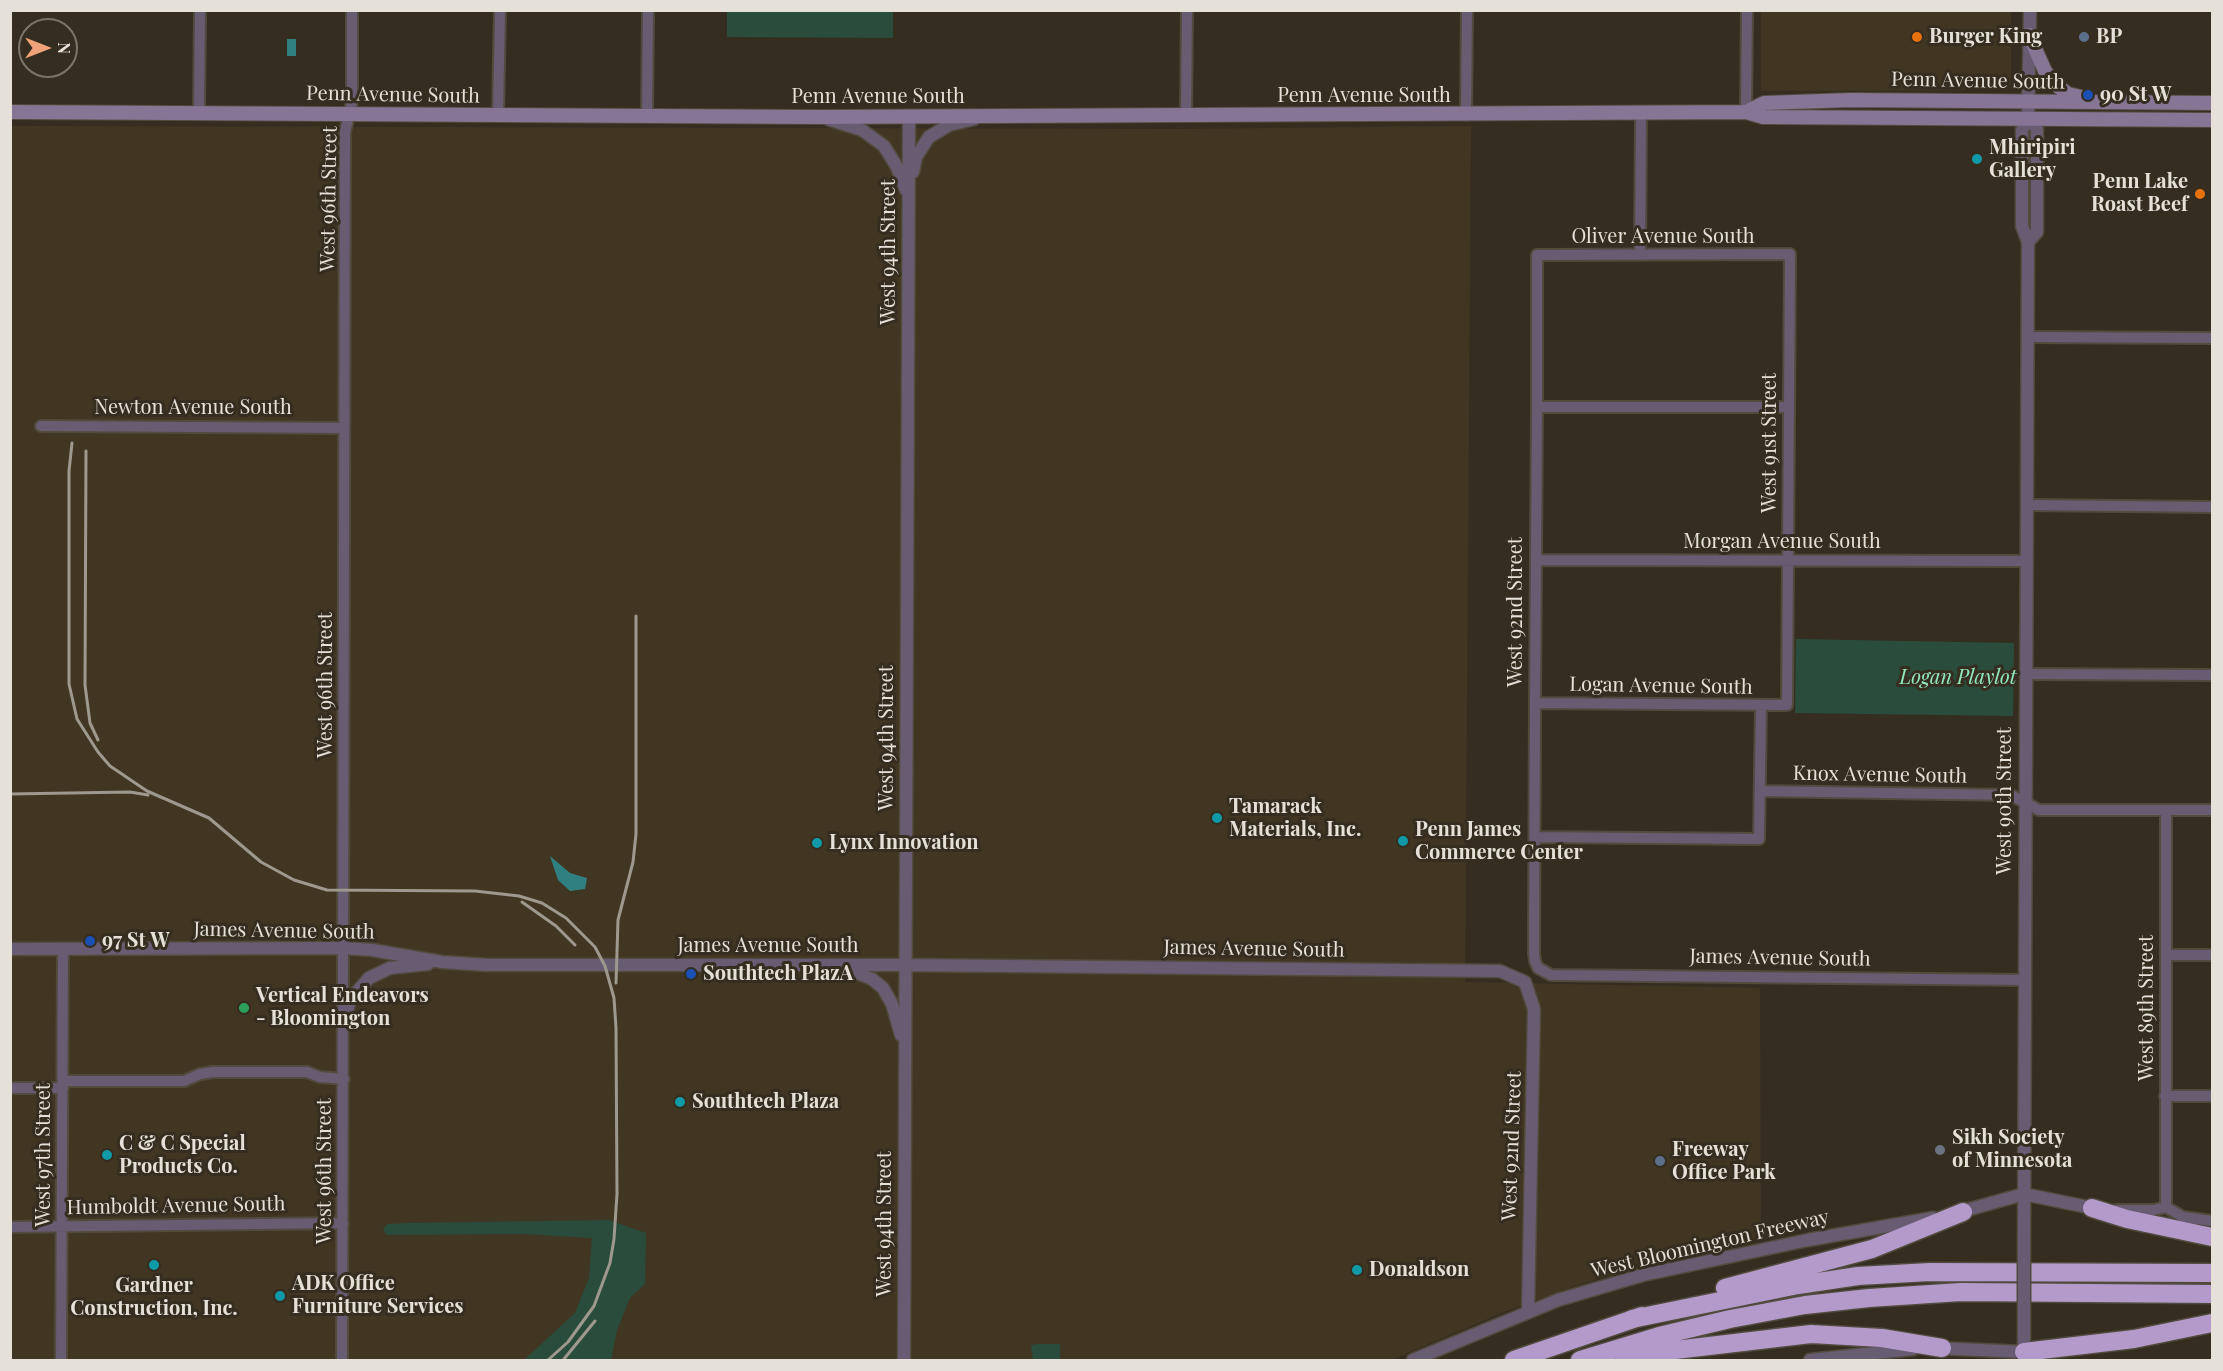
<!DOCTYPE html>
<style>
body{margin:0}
#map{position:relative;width:2223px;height:1371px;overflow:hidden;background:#352e20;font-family:"Playfair Display",serif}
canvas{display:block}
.frame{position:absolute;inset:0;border:12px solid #e5e1d8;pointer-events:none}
.north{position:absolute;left:18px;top:18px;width:60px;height:60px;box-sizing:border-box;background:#352e20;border:2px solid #7b766a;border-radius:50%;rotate:90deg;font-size:16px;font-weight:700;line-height:24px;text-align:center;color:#e5e1d8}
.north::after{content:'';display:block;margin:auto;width:21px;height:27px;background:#f0a279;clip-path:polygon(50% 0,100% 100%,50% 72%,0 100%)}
</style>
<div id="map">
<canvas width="2223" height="1371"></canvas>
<div class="frame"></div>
<div class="north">N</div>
</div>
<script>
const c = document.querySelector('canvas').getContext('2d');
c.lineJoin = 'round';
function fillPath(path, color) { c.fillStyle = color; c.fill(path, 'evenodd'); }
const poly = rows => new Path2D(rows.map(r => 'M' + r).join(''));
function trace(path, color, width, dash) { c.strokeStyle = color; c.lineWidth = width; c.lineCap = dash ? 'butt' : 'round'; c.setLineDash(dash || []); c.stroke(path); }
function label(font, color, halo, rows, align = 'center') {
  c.font = font + ' "Playfair Display",serif'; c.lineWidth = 6; c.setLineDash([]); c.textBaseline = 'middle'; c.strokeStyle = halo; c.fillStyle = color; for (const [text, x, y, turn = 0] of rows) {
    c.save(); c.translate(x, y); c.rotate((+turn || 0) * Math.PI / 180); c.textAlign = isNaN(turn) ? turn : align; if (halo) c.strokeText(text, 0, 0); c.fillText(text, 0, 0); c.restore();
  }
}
fillPath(poly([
 [1761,11,2011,11,2011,85,2008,90,1761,91],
 [11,126,1180,129,1471,126,1465,982,1760,988,1761,1240,1587,1282,1504,1312,1391,1360,11,1360]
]), '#403622');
fillPath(poly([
 [727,11,893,11,893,38,727,37],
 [1796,639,2014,643,2013,716,1795,713],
 [609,1220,646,1233,645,1284,630,1298,617,1330,611,1360,524,1360,575,1313,589,1278,592,1238,523,1234,387,1235,383,1230,387,1224,408,1223],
 [1038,1344,1060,1344,1060,1360,1033,1360,1031,1345]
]), '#2a4c3c');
fillPath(poly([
 [287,39,296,39,296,56,287,56],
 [550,856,570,873,587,878,585,889,570,891,558,880]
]), '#318081');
const minor = poly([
 [199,112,200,10],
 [1746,112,1747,10],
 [1186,115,1187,10],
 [1466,115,1467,10],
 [498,116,500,10],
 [647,116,648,10],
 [1640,255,1641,114],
 [2028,337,2212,338],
 [1537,407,1789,407],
 [41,426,344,428],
 [2027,505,2212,507],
 [1536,560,2027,561],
 [2026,674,2212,675],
 [1535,703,1787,705,1790,254,1537,255,1537,407,1535,703,1534,953,1535,961,1538,968,1551,975,2023,980],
 [1760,791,2011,795,2039,810,2212,810],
 [1535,837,1759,839,1761,705],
 [2166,955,2212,955],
 [63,1081,184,1081,200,1074,213,1072,307,1072,320,1077,344,1079],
 [10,1088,63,1088],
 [2165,1096,2212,1096],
 [2166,1207,2166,810],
 [2117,1210,2154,1210,2166,1207,2183,1217,2212,1221],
 [10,1227,343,1223],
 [61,1360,63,949],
 [342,1360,345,132,352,102,352,10]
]);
const tertiary = poly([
 [828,119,862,130,884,146,897,167,906,190],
 [913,172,916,157,929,137,949,125,974,119],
 [2028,242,2037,232,2037,129,2028,117],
 [10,949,344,948,372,950,442,962,487,965,906,965,1500,971,1525,982,1534,1009,1528,1312],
 [846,968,872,979,883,988,892,1004,901,1035],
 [344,1021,350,1000,369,978,390,968,428,964],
 [1956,1213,2024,1194,2092,1208],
 [2024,1235,2028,242,2022,226,2022,130,2028,117,2030,10],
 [1936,1348,2024,1352],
 [2024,1359,2024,1329],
 [904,1360,909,116],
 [1413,1360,1558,1300,1643,1275,1808,1240,1933,1218],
 [1810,1360,1913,1349]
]);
const secondary = poly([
 [2029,35,2045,71,2055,84,2068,94,2081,97],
 [10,112,818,117,1746,112,1763,117,2212,120],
 [1746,112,1764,103,1850,100,2212,103]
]);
const motorway = poly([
 [2092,1208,2127,1219,2212,1237],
 [1725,1288,1872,1249,1963,1212],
 [1632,1319,1798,1285,1858,1276,1930,1272,2212,1273],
 [2024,1352,2134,1339,2212,1323],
 [1624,1356,1811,1334,1882,1338,1942,1348],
 [1514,1360,1642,1316],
 [1580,1360,1659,1336,1730,1319,1805,1305,1869,1298,1961,1292,2212,1294]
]);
trace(minor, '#514b3d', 14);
trace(tertiary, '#514b3d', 15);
trace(secondary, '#514b3d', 16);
trace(motorway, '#514b3d', 21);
trace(minor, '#675c71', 10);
trace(tertiary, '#675c71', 12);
trace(secondary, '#867595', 14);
trace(motorway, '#b499cb', 18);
trace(poly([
 [72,443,69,471,69,684,77,719,98,752,110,766,147,791,209,818,261,862,294,880,327,890,475,891,519,896,542,903,566,918,595,947,605,966,614,998,616,1028,617,1194,614,1239,610,1263,594,1306,568,1342,548,1360],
 [86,451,85,685,90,723,98,740],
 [10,794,130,792,148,795],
 [522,902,556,926,575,945],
 [616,983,618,920,633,862,636,834,636,616],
 [564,1359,595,1321]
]), '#9e998e', 3);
const tertiaryBridge = poly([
 [2024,1235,2024,1329]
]);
trace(tertiaryBridge, '#514b3d', 15, []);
trace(tertiaryBridge, '#675c71', 12);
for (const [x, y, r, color] of [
 [1917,37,6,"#e8710a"],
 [2084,37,6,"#5c6f8a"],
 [2088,95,6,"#1a4fb4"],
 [1977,159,6,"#0f9aa8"],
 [2200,194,6,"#e8710a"],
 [1217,818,6,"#0f9aa8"],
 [1403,841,6,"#0f9aa8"],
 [817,843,6,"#0f9aa8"],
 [90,941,6,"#1a4fb4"],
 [691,974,6,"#1a4fb4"],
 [244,1008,6,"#2e9e5b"],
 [680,1102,6,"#0f9aa8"],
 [1940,1150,6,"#6b7280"],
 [107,1155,6,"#0f9aa8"],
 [1660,1161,6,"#5c6f8a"],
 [154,1265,6,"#0f9aa8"],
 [1357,1270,6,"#0f9aa8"],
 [280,1296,6,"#0f9aa8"]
]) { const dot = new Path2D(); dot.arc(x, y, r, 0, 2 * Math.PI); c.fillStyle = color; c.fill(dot); trace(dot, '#352e20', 2); }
label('bold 20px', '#e5e1d8', '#352e20', [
 ["Burger King",1929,37],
 ["BP",2096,37],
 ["90 St W",2100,95],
 ["Mhiripiri",1989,148],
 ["Gallery",1989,171],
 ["Penn Lake",2188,182,"right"],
 ["Roast Beef",2188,205,"right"],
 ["Tamarack",1229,807],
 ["Materials, Inc.",1229,830],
 ["Penn James",1415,830],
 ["Commerce Center",1415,853],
 ["Lynx Innovation",829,843],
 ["97 St W",102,941],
 ["Southtech PlazA",703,974],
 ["Vertical Endeavors",256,996],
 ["- Bloomington",256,1019],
 ["Southtech Plaza",692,1102],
 ["Sikh Society",1952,1138],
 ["of Minnesota",1952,1161],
 ["C & C Special",119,1144],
 ["Products Co.",119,1167],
 ["Freeway",1672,1150],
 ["Office Park",1672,1173],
 ["Donaldson",1369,1270],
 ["ADK Office",292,1284],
 ["Furniture Services",292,1307],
 ["Gardner",154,1286,"center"],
 ["Construction, Inc.",154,1309,"center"]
], 'left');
label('20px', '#e5e1d8', '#352e20', [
 ["Penn Avenue South",1978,81,1],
 ["Penn Avenue South",393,95,1],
 ["Penn Avenue South",1364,96],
 ["Penn Avenue South",878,97],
 ["West 96th Street",329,199,-89],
 ["Oliver Avenue South",1663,237],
 ["West 94th Street",889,252,-90],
 ["Newton Avenue South",193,408],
 ["West 91st Street",1770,443,-90],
 ["Morgan Avenue South",1782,542],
 ["West 92nd Street",1516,612,-90],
 ["West 96th Street",326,685,-90],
 ["Logan Avenue South",1661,686,1],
 ["West 94th Street",887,738,-90],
 ["Knox Avenue South",1880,775,1],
 ["West 90th Street",2005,801,-90],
 ["James Avenue South",284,931,1],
 ["James Avenue South",768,946],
 ["James Avenue South",1254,949,1],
 ["James Avenue South",1780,958,1],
 ["West 89th Street",2147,1008,-90],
 ["West 92nd Street",1512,1146,-88],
 ["West 97th Street",44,1155,-90],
 ["West 96th Street",325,1171,-90],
 ["Humboldt Avenue South",176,1206,-1],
 ["West 94th Street",885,1224,-90],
 ["West Bloomington Freeway",1710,1244,-13]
]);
label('italic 20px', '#91eabe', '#352e20', [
 ["Logan Playlot",1958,678]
]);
</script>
